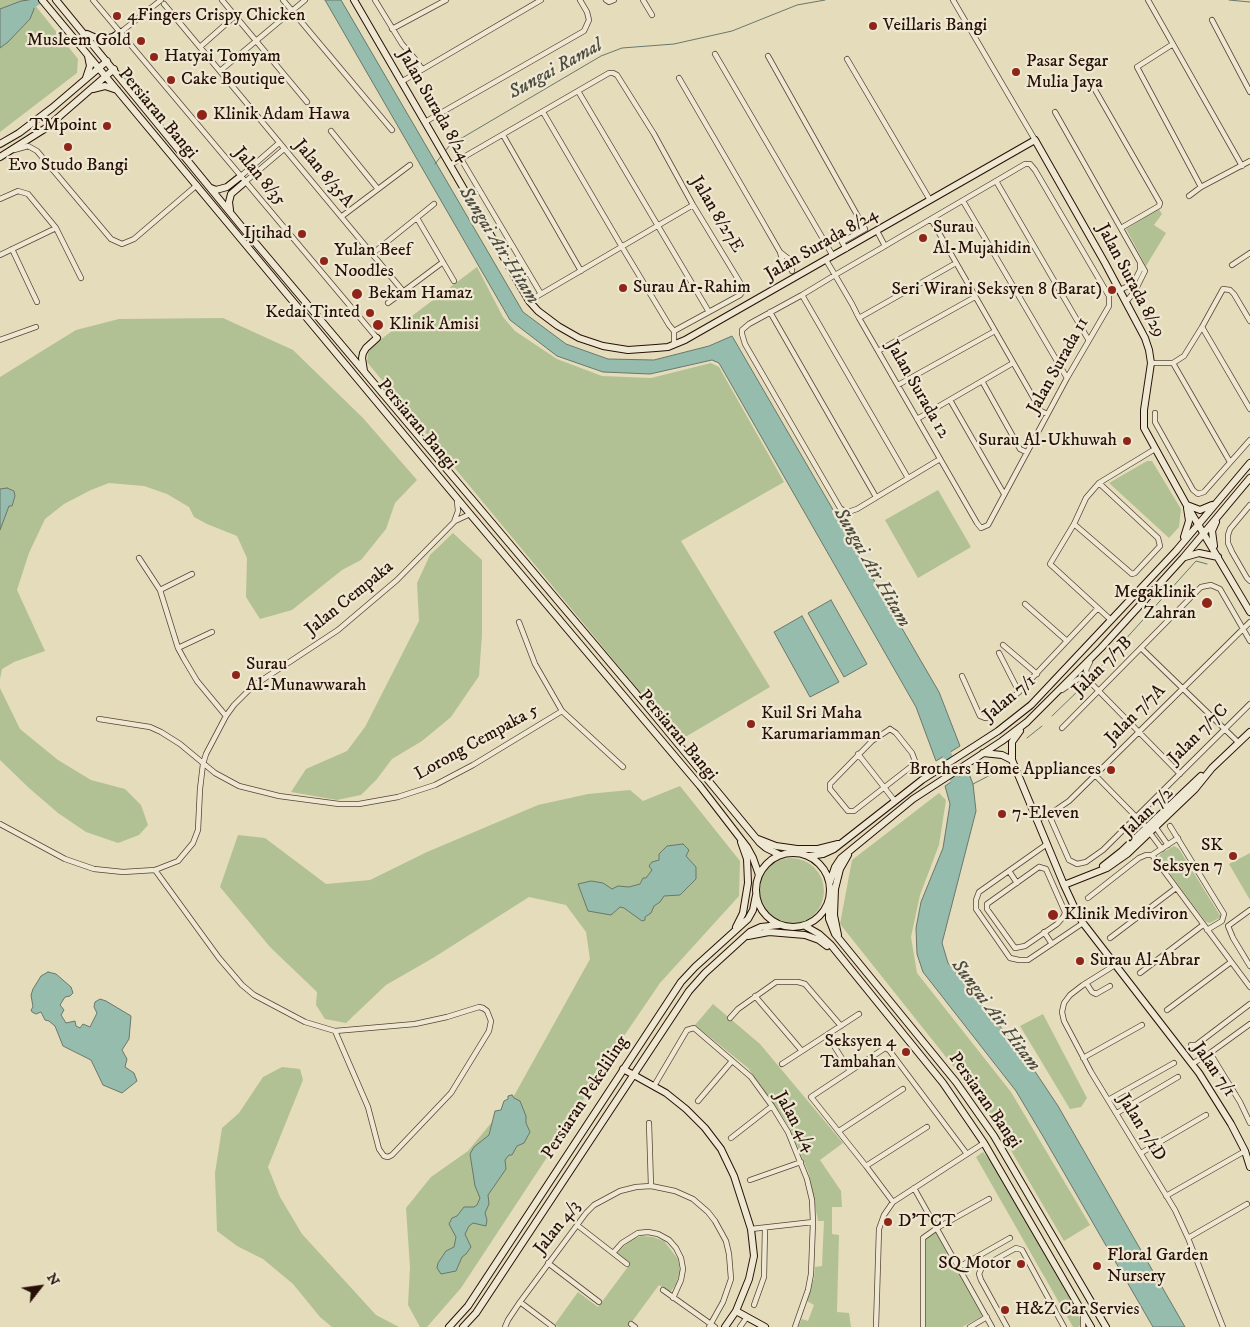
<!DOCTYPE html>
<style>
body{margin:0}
#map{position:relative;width:1250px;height:1327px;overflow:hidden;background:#e5dcbc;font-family:"IM FELL DW Pica",serif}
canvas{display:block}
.north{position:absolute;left:15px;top:1262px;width:50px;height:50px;-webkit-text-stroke:4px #eee8d3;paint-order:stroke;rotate:60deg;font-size:14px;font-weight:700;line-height:20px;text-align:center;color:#281006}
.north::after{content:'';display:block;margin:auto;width:18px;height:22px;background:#281006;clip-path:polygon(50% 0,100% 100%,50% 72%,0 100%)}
</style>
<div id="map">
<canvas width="1250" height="1327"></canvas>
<div class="north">N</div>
</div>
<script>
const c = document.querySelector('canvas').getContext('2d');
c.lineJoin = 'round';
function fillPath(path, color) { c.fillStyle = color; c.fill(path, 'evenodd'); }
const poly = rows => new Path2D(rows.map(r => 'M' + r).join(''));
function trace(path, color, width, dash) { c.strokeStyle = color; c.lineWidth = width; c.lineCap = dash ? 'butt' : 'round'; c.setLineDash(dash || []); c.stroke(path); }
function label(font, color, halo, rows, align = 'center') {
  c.font = font + ' "IM FELL DW Pica",serif'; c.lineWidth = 4.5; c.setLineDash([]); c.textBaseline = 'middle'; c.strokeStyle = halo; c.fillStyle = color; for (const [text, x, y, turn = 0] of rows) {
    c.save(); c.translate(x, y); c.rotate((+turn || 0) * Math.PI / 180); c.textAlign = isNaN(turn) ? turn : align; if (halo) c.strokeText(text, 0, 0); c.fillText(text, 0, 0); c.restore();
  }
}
fillPath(poly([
 [0,0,31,0,78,59,77,73,0,132],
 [1159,209,1162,214,1154,225,1166,233,1146,266,1126,229],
 [477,267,503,317,515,331,557,359,602,376,651,378,711,363,719,367,784,482,681,541,770,687,687,736,679,739,367,362,368,353,372,346],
 [223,318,293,350,363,418,417,480,395,503,386,529,361,560,342,570,292,610,260,619,246,597,247,558,237,536,207,524,194,517,189,507,167,494,144,486,109,483,91,490,64,504,45,519,29,553,17,590,45,651,14,662,2,669,0,679,0,377,76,330,119,319],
 [1147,461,1152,461,1181,509,1179,527,1169,538,1109,483],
 [938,490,971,547,918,578,885,520],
 [453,533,482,560,482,635,479,676,451,717,422,741,392,759,377,779,361,795,337,800,291,792,306,769,347,751,365,727,419,621,417,583,430,555],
 [0,688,20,729,58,760,91,780,125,789,141,805,148,825,139,835,118,843,86,832,58,813,29,788,0,760],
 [680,786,740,861,739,896,660,983,611,1055,561,1136,461,1288,427,1327,420,1327,408,1305,410,1267,406,1208,431,1177,468,1151,515,1094,590,959,586,932,566,905,529,897,433,958,386,985,346,1023,325,1019,316,1005,317,992,270,947,220,887,238,835,265,838,326,884,370,880,427,852,538,805,588,794,630,790,643,801],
 [939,793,946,800,939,845,920,895,911,937,917,973,1011,1092,1090,1225,1064,1241,985,1106,840,924,852,860],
 [1174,846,1179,849,1221,917,1210,923,1206,922,1159,859,1160,854],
 [1250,853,1250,900,1229,864],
 '758 891a33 33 0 1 1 66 0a33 33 0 1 1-66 0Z',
 [713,1004,760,1044,843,1143,820,1160,841,1191,842,1207,832,1207,832,1234,839,1235,837,1312,849,1313,851,1327,798,1327,802,1319,808,1321,814,1305,807,1301,814,1278,815,1267,822,1266,824,1221,818,1221,809,1174,789,1126,748,1068,695,1025],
 [1043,1014,1087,1098,1081,1107,1070,1109,1020,1026],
 [282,1067,300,1069,303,1080,268,1167,280,1197,302,1234,376,1315,399,1327,332,1327,320,1317,293,1284,263,1259,237,1246,217,1231,215,1173,222,1128,239,1113,263,1077],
 [983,1152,992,1163,1079,1314,1081,1325,1078,1327,1073,1327,976,1157],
 [936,1231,983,1316,962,1327,925,1327,926,1238],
 [642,1236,653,1237,664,1241,678,1259,680,1271,676,1284,670,1293,659,1285,628,1327,558,1327,555,1324,578,1292,598,1307,630,1264,617,1253,631,1239]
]), '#b2c193');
const water = poly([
 [29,0,33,4,34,9,30,19,8,42,0,48,0,9,21,1,29,0],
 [325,0,341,0,523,312,566,344,608,359,654,360,709,346,732,336,939,692,960,746,936,761,916,707,719,363,712,360,650,374,603,372,557,356,510,320,325,0],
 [7,488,14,491,15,496,12,506,9,506,0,530,0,489,7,488],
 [831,600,867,664,844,677,808,613,831,600],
 [802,616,839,682,810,697,774,632,802,616],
 [968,771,973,784,976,811,942,943,948,963,1026,1058,1058,1106,1185,1327,1153,1327,1044,1138,1016,1091,923,972,917,954,916,928,921,902,943,848,950,804,945,786,968,771],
 [683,844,689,850,686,856,696,867,696,879,680,895,664,896,660,902,654,906,651,913,645,917,645,920,642,921,624,908,620,907,611,915,588,911,578,884,591,881,603,883,612,889,618,886,629,887,640,884,643,878,646,878,652,870,649,866,652,862,659,860,659,854,667,846,683,844],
 [48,972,56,974,71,987,73,993,70,996,65,997,60,1005,64,1010,61,1015,66,1023,75,1021,76,1026,80,1028,83,1024,90,1027,97,1013,94,1007,95,1002,100,999,106,1001,131,1016,129,1039,122,1050,127,1059,125,1067,134,1073,137,1081,122,1093,103,1085,91,1060,63,1046,55,1026,49,1021,45,1020,41,1012,36,1014,32,1012,31,1010,33,1007,31,995,33,989,41,976,48,972],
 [512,1095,514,1098,520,1101,526,1116,526,1123,530,1132,524,1143,517,1146,512,1155,509,1155,505,1160,506,1169,488,1195,489,1204,485,1213,487,1220,486,1226,473,1223,469,1226,465,1234,471,1247,466,1254,462,1257,456,1271,441,1274,437,1268,438,1263,446,1251,454,1247,456,1237,449,1224,452,1218,457,1216,464,1207,474,1207,477,1205,480,1198,475,1186,470,1154,474,1147,489,1135,495,1111,501,1110,504,1101,508,1099,508,1096,512,1095]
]);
fillPath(water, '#96bcad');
trace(water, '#6a776a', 1);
trace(poly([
 [1229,0,1250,2],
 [446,150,450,145,601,56,622,48,674,44,732,31,797,5,825,0],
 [435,164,442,155],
 [1095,673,1196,561,1207,564],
 [1052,716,1081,688],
 [1027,738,1042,726],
 [973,784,1006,767]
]), '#6a776a', 1);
trace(poly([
 [24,9,38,0],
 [944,744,958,791]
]), '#96bcad', 9);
const street = poly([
 [93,0,377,338],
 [222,0,307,102],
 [283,0,392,130],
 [375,0,402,44,415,59,422,69],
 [606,0,609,2,614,0],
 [643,0,652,15],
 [953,0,1035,140],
 [1148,0,1242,166],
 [164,4,403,291],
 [1212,20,1250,92],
 [392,29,446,0],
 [121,32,161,0],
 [1173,44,1137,67,1201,187],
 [200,47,235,16],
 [715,54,833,256],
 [768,56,865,229,842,242,846,249],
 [847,59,930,200],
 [220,71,305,0],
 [679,78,761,219,780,252,783,263,792,270],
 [401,82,541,0],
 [1094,88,1160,203,1159,206,1121,228],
 [578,91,709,312],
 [543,112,622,247,669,325,674,331],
 [1055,112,1145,271,1135,291,1126,302],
 [425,122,584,31,589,20,587,12,580,0],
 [331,131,378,189],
 [503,135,581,271],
 [14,150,28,146,37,151,111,239,122,244,134,239,197,185],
 [461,159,541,294],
 [450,165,609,73,613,73,617,75,654,134,693,205,744,289,740,295,674,331,674,345],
 [241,176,279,143],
 [996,181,1088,339],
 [245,182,284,149],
 [1189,196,1201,187,1250,161],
 [0,199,18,191,28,194,56,228,81,278],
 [963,201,1067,378],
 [341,217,410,165],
 [417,218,454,281],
 [931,219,1041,411,1047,414],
 [877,231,885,246],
 [12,249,37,302],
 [780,252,789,259,792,271],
 [372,254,434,204],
 [0,255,56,228],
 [826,260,835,275,852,304,859,318,977,523,981,528,988,525,1067,378,1109,306,1109,296,1035,170,1030,164,1025,164,996,181,895,240,885,246,835,275,802,295,749,324,742,330,742,334,745,344,840,508,844,511,848,512,857,509,940,459],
 [1232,265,1250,253],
 [1120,290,1130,285,1136,278,1140,270,1140,263],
 [802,295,908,478],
 [529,301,693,205],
 [388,303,443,262],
 [770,312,876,497],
 [859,318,956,263],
 [1202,327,1250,409],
 [0,340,36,327],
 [878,351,975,297],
 [1151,363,1173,363],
 [1173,363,1184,356,1202,327,1223,289,1230,290,1234,294,1250,321],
 [1173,363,1230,462],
 [982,381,1020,449,1026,452],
 [898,385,995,331],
 [950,400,1004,494],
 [1155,413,1155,422,1193,490,1198,494,1204,492,1250,440],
 [917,419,1013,363],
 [1250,505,1230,529,1228,535,1228,543,1232,552,1247,578,1250,581],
 [455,521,470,514],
 [1074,524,1132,574,1135,573,1160,546,1158,538,1099,483],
 [139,558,160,590,178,648,184,659,197,681,226,716],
 [160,590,192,574],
 [1025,604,1067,641],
 [1111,620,1050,564,1074,524,1086,498,1099,483,1155,449],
 [519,622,535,664,562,711,623,767],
 [1003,645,1037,674],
 [178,648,212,632],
 [1141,648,1239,743],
 [999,653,1019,692],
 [1090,662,1086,670,1089,681,1180,774],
 [962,676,980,716,985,718,989,717,1019,692,1098,608],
 [1062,690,1078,679,1089,681],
 [99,719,150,727,161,732,180,744,215,773,239,786,279,796,339,804,359,804,398,797,435,785,473,765,562,711],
 [1062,728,1201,587,1211,585,1220,589,1250,641],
 [890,729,896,733,912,753,915,761,913,765,854,811,848,811,830,789,830,784,872,741,890,729],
 [858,754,894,800],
 [1096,776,1147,828],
 [1049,815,1069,860,1077,864,1086,862,1103,850,1250,704],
 [1036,820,1050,814,1069,801,1250,622],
 [0,824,65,859,94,869,123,872,155,870,178,861,193,843,198,830,200,789,203,764,206,754,226,716,234,705,253,686,338,630,397,580,454,522,458,511,457,501],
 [1170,826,1224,914,1222,921,1207,930],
 [1156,828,1168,845],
 [1150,833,1162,849],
 [1047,844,979,892,976,900,976,909,1010,958,1019,960,1028,960,1083,923],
 [1152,855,1250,987],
 [1152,855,1178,838],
 [1039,867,1046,869,1065,912,1064,916,1057,924,1025,946,1015,948,987,909,987,904,1039,867],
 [155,870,219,958,242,985,254,995,305,1022,335,1031,415,1024,447,1017,479,1007,483,1008,487,1011,491,1021,489,1031,451,1093,392,1155,388,1157,384,1156,379,1149,368,1107,335,1031],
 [1009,871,1017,883],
 [1088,898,1139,858,1146,855,1152,855],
 [1250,910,1228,926,1233,938,1250,966],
 [1044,932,1052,944],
 [1110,938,1176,888],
 [1115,965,1083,985,1070,995,1064,1003,1062,1012,1064,1021,1091,1072,1175,1210,1188,1238,1223,1327],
 [1140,973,1203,925],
 [1086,983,1092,992,1096,994,1110,986],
 [755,996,802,1051],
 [1167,1010,1231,962],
 [730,1018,738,1009,776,982,798,982,805,984,841,1026],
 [827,1035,850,1071],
 [1191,1045,1196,1045,1250,1004],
 [1210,1053,1240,1102,1250,1123],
 [1083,1058,1142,1025],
 [782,1064,859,1014],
 [1192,1064,1210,1053,1250,1024],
 [654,1086,687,1030,694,1028,751,1077,772,1106,788,1132,807,1179,812,1200,813,1222,811,1274,808,1290,795,1327],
 [1108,1100,1174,1063],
 [698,1101,732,1061],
 [1117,1113,1178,1077],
 [649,1123,651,1186],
 [839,1131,903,1089],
 [731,1138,772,1106],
 [1141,1153,1206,1115],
 [866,1166,927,1127],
 [750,1180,801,1162],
 [914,1188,992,1327],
 [1166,1196,1245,1151],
 [893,1202,866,1166,811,1097,885,1048,889,1050,967,1154],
 [577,1225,627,1264],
 [751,1229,813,1222],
 [1188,1238,1247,1204],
 [613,1253,622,1243,638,1233,648,1232,658,1234,669,1240,676,1248,681,1258,683,1269,681,1280,673,1298],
 [548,1263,599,1302],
 [959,1267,1010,1238],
 [663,1290,715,1327],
 [520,1302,553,1327],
 [754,1305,764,1277,765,1228],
 [631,1324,635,1327],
 [505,1327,508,1320,520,1302,586,1213,594,1205,620,1191,636,1187,651,1186,675,1191,693,1199,708,1212,715,1221,726,1241,729,1254,731,1279,723,1302,709,1327],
 [740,1327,747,1317],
 [876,1327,879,1229,884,1215,893,1202,984,1143],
 [923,1327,923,1238,937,1228,989,1199],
 [970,1327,987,1317],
 [1007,1327,981,1280,979,1274,982,1267,1016,1248,1022,1250,1064,1327],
 [1083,1327,1083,1316]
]);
const secondary = poly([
 [42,0,470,514,700,786,747,847,753,858,759,875],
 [56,0,242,227,650,710,760,843,766,848,780,855],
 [354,0,529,301,538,311,558,326,579,338,603,346,628,350,656,348,668,347,685,340,1035,140,1105,263,1145,338,1149,350,1151,363,1144,410,1144,428,1186,504,1250,612],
 [87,34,96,38,105,39,113,37,121,32],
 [86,78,90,66,88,56],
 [93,89,105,86,117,90],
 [0,144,19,133,52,108,107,61],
 [0,157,46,128,114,69],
 [211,188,216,190,227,187,241,176],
 [230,210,229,202,231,194,245,182],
 [364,371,362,358,363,353,366,348,377,338],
 [1187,505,1200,510,1212,505],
 [1184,537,1189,521,1187,508],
 [1214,546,1212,531,1216,522],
 [1185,557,1199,553,1218,557],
 [1020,731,1012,742,1012,760,1064,885,1077,913,1083,923,1199,1073,1231,1124,1245,1151,1250,1167],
 [983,753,1002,755,1012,760],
 [758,839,776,846,797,849,818,849,838,844],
 '756 890a37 37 0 1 1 74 0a37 37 0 1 1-74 0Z',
 [809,856,823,854,834,849,922,780,998,731,1031,705,1176,551,1250,463],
 [1103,866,1122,851,1201,776],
 [830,882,835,867,841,858,913,799,1002,741,1027,722,1101,648,1183,558,1250,478],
 [1064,885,1107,868,1127,854,1195,789,1212,768,1250,732],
 [829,902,829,919,835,934,956,1082,994,1136,1106,1327],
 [805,926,819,934,831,945,943,1083,984,1143,1091,1327],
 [736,927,743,913,748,883,747,859,741,842],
 [838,935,834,915,835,889,840,869,848,855],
 [748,936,769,932,805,935,819,940,827,946],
 [623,1069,666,1093,686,1109,705,1128,721,1149,734,1176,751,1229,754,1256,749,1279,736,1311,725,1327],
 [736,1311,765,1327],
 [449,1327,468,1306,681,982,695,967,748,919,753,910,756,895],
 [463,1327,476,1313,689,991,705,973,750,932,761,927,779,925]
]);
trace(street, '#574334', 6);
trace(secondary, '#281006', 8);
trace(street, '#eee8d3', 4.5);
trace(secondary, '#eee8d3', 6);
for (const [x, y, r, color] of [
 [117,16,5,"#8f2418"],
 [873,26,5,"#8f2418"],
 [141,41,5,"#8f2418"],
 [154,57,5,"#8f2418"],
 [1016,72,5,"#8f2418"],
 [171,80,5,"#8f2418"],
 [202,115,6,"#8f2418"],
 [107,126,5,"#8f2418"],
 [68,147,5,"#8f2418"],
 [302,234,5,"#8f2418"],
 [923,238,5,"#8f2418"],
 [324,261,5,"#8f2418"],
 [623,288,5,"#8f2418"],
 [1112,290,5,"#8f2418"],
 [357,294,6,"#8f2418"],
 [370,313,5,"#8f2418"],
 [378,325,6,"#8f2418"],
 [1127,441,5,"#8f2418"],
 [1207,603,6,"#8f2418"],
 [236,675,5,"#8f2418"],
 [751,724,5,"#8f2418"],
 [1111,770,5,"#8f2418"],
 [1002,814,5,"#8f2418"],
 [1233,856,5,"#8f2418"],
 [1053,915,6,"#8f2418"],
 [1080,961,5,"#8f2418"],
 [906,1052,5,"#8f2418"],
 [888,1222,5,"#8f2418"],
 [1021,1264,5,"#8f2418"],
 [1097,1266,5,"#8f2418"],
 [1005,1310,5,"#8f2418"]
]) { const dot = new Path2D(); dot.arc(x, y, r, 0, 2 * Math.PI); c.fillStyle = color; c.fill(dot); trace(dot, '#eee8d3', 2); }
label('18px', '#281006', '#eee8d3', [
 ["4Fingers Crispy Chicken",127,16],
 ["Veillaris Bangi",883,26],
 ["Musleem Gold",131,41,"right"],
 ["Hatyai Tomyam",164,57],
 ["Pasar Segar",1026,62],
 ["Mulia Jaya",1026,83],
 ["Cake Boutique",181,80],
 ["Klinik Adam Hawa",213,115],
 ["TMpoint",97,126,"right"],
 ["Evo Studo Bangi",68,166,"center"],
 ["Surau",933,228],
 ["Al-Mujahidin",933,249],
 ["Ijtihad",292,234,"right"],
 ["Yulan Beef",334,251],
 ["Noodles",334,272],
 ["Surau Ar-Rahim",633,288],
 ["Seri Wirani Seksyen 8 (Barat)",1102,290,"right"],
 ["Bekam Hamaz",368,294],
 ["Kedai Tinted",360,313,"right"],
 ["Klinik Amisi",389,325],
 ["Surau Al-Ukhuwah",1117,441,"right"],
 ["Megaklinik",1196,593,"right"],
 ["Zahran",1196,614,"right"],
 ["Surau",246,665],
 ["Al-Munawwarah",246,686],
 ["Kuil Sri Maha",761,714],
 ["Karumariamman",761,735],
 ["Brothers Home Appliances",1101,770,"right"],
 ["7-Eleven",1012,814],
 ["SK",1223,846,"right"],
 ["Seksyen 7",1223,867,"right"],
 ["Klinik Mediviron",1064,915],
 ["Surau Al-Abrar",1090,961],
 ["Seksyen 4",896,1042,"right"],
 ["Tambahan",896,1063,"right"],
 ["D'TCT",898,1222],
 ["Floral Garden",1107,1256],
 ["Nursery",1107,1277],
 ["SQ Motor",1011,1264,"right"],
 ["H&Z Car Servies",1015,1310]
], 'left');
label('18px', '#281006', '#eee8d3', [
 ["Jalan Surada 8/24",433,106,60],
 ["Persiaran Bangi",157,114,50],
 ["Jalan 8/35A",323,174,50],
 ["Jalan 8/35",259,177,50],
 ["Jalan 8/27E",716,215,59],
 ["Jalan Surada 8/24",822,245,-30],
 ["Jalan Surada 8/29",1130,281,62],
 ["Jalan Surada 11",1059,366,-61],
 ["Jalan Surada 12",917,390,60],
 ["Persiaran Bangi",416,425,50],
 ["Jalan Cempaka",350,599,-39],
 ["Jalan 7/7B",1103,667,-45],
 ["Jalan 7/1",1010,699,-40],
 ["Jalan 7/7A",1136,715,-45],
 ["Jalan 7/7C",1199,735,-45],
 ["Persiaran Bangi",677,736,50],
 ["Lorong Cempaka 5",477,743,-29],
 ["Jalan 7/2",1148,813,-44],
 ["Jalan 7/1",1213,1070,55],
 ["Persiaran Pekeliling",586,1098,-57],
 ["Persiaran Bangi",984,1101,55],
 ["Jalan 4/4",794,1122,61],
 ["Jalan 7/1D",1141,1128,58],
 ["Jalan 4/3",558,1228,-52]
]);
label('italic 19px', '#4e4c40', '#eee8d3', [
 ["Sungai Ramal",556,70,-29],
 ["Sungai Air Hitam",498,246,58],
 ["Sungai Air Hitam",871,568,60],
 ["Sungai Air Hitam",995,1016,53]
]);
</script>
